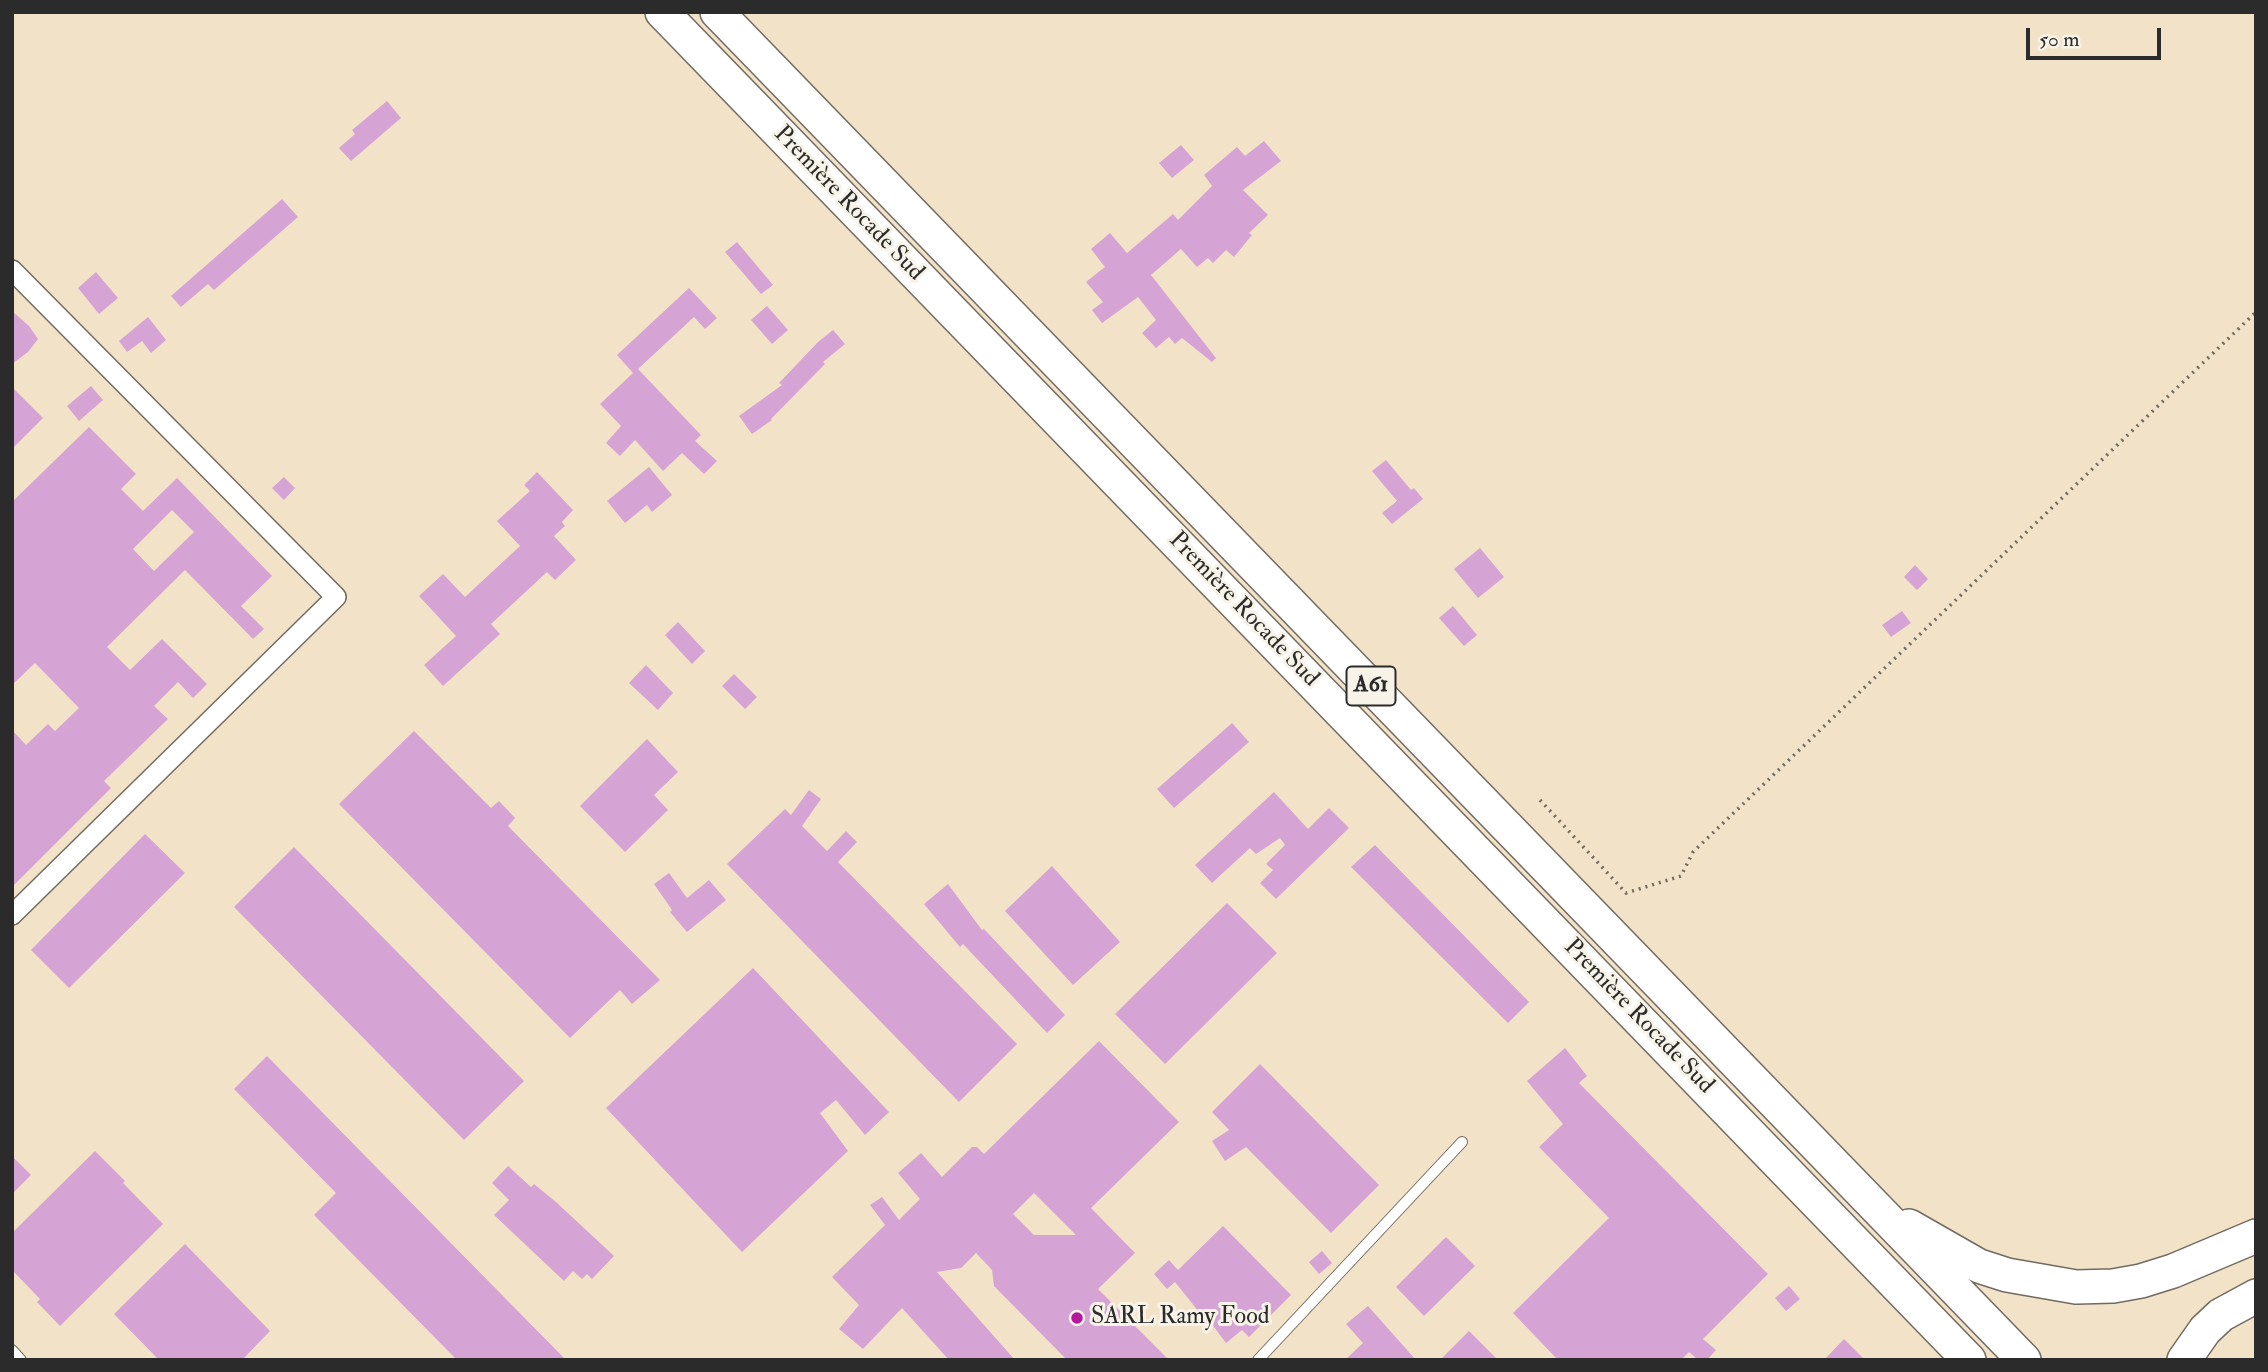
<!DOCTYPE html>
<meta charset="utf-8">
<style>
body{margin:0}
#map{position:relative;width:2268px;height:1372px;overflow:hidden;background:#f2e3c8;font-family:"IM FELL Double Pica",serif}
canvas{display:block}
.frame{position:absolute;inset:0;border:14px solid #2b2b2b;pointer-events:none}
.scale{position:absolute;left:2026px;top:28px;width:135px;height:32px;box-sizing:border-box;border:4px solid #2b2b2b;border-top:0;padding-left:9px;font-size:21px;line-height:24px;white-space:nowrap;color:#2b2b2b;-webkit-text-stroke:5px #f7f3e8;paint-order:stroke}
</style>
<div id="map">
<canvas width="2268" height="1372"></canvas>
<div class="frame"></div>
<div class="scale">50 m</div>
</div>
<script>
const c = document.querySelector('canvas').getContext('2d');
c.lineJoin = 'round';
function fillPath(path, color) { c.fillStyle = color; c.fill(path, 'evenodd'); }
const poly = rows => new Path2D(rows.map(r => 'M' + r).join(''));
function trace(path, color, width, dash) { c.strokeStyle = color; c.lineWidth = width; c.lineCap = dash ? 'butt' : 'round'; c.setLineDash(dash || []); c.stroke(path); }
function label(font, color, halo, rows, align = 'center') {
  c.font = font + ' "IM FELL Double Pica",serif'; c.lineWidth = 6; c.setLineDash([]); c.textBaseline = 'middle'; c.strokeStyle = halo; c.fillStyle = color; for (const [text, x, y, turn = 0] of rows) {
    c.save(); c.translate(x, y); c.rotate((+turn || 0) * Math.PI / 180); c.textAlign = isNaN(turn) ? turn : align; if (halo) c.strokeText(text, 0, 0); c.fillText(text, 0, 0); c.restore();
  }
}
fillPath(poly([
 [387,101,401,118,351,161,339,148,355,134,352,130],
 [1264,141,1281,161,1243,190,1268,215,1249,233,1252,235,1234,257,1226,250,1213,263,1208,258,1197,267,1181,249,1151,275,1216,358,1212,362,1182,338,1175,344,1169,337,1156,348,1142,333,1156,320,1138,297,1102,323,1092,310,1103,302,1086,282,1105,267,1091,249,1110,233,1127,253,1173,214,1178,220,1212,186,1204,175,1237,147,1245,156],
 [1181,145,1194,160,1172,178,1159,163],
 [282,199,298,217,214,290,208,284,181,307,171,296],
 [737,242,773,285,761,294,725,252],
 [96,272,118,298,99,314,78,288],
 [689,288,717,318,705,329,694,317,638,369,701,435,695,441,717,461,704,474,682,453,663,471,635,440,620,456,606,443,621,426,600,404,633,373,617,355],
 [767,306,788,330,772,344,751,320],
 [12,311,29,326,38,339,28,352,12,364],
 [148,317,166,340,151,353,142,341,127,352,119,341],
 [833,330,845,344,823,362,825,364,771,419,772,420,752,434,739,416,782,385,779,383,818,342],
 [91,386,103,400,79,421,67,406],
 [12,387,43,418,12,449],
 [89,427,136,474,121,489,143,511,177,478,272,576,241,606,264,629,253,639,185,570,107,647,130,670,162,639,207,684,193,698,178,682,154,706,168,719,104,781,111,788,12,887,12,730,26,745,48,724,55,731,79,708,35,663,12,685,12,502],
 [172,510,194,532,154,571,133,549],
 [1386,460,1411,490,1414,488,1423,499,1392,524,1382,513,1397,501,1372,471],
 [649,467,672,495,652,512,647,505,625,523,607,501],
 [537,472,573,510,562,522,565,526,554,536,576,560,555,580,547,572,491,624,500,634,443,686,424,665,456,636,419,596,443,574,465,597,520,546,497,521,530,491,524,485],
 [284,477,295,488,284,500,272,488],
 [1480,548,1504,577,1478,598,1454,569],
 [1915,565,1928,579,1917,590,1904,577],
 [1453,606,1477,635,1464,646,1439,618],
 [1902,611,1911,623,1891,637,1882,625],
 [678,622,705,651,692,664,665,635],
 [646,665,673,693,658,710,629,683],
 [734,674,757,697,745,709,722,686],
 [1232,723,1249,742,1174,808,1157,789],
 [414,731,491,808,499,801,515,818,508,826,660,980,632,1004,620,990,570,1038,339,804],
 [647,739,678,772,654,795,668,810,625,852,580,806],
 [809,790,821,799,802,826,827,851,846,831,857,842,838,862,1017,1044,959,1102,727,864,785,809,791,815],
 [1274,792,1308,829,1329,808,1349,828,1276,899,1260,883,1273,870,1266,864,1285,845,1280,838,1256,854,1250,848,1212,883,1195,865],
 [145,834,185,873,69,988,31,950],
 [1375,845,1529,1002,1508,1023,1351,867],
 [294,847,524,1081,464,1140,234,907],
 [1052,866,1120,942,1073,985,1005,911],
 [669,873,687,898,709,880,726,900,687,932,670,912,672,910,654,884],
 [948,884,982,930,984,929,1065,1015,1047,1033,963,944,960,947,924,904],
 [1227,903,1277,953,1165,1064,1115,1014],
 [753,968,889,1112,865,1135,836,1100,820,1113,848,1151,742,1252,606,1108],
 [1099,1041,1179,1122,1091,1208,1135,1253,1098,1289,1169,1360,1067,1360,994,1286,992,1270,976,1253,961,1268,937,1272,1015,1360,949,1360,902,1308,863,1349,839,1329,859,1305,832,1277,885,1225,870,1205,882,1197,899,1220,920,1199,898,1173,921,1153,942,1177,972,1147,977,1147,984,1154],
 [1034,1193,1076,1235,1034,1235,1013,1214],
 [1565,1048,1587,1076,1579,1083,1768,1274,1703,1339,1716,1350,1707,1360,1698,1360,1689,1352,1681,1360,1558,1360,1513,1313,1609,1218,1539,1147,1563,1124,1527,1081],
 [267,1056,379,1170,566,1360,457,1360,314,1215,336,1193,234,1089],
 [1260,1064,1379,1185,1331,1233,1246,1147,1225,1161,1212,1141,1229,1130,1212,1112],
 [95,1151,125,1181,123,1183,163,1224,60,1326,37,1302,40,1299,12,1270,12,1233],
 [12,1156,31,1175,12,1194],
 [508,1166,531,1187,534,1184,556,1202,614,1256,592,1279,587,1274,582,1279,573,1271,564,1281,494,1215,509,1200,492,1183],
 [1223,1226,1291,1295,1249,1337,1242,1330,1226,1343,1205,1315,1203,1317,1175,1282,1167,1289,1154,1274,1169,1260,1178,1270],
 [1446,1237,1475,1266,1424,1316,1396,1287],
 [185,1244,270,1331,242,1360,159,1360,114,1314],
 [1322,1251,1332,1263,1319,1274,1309,1262],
 [1789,1286,1800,1299,1786,1311,1775,1298],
 [1368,1306,1416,1360,1345,1360,1363,1343,1346,1324],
 [1469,1331,1498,1360,1440,1360],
 [1844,1339,1865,1360,1824,1360]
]), '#d5a4d4');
const lane = poly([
 [12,1350,21,1360],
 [1258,1360,1462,1142]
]);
const street = poly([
 [12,270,336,597,12,915]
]);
const highway = poly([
 [662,12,1969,1360],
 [717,12,2024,1360],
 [1909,1226,1979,1266,2007,1275,2076,1287,2113,1286,2141,1281,2173,1271,2256,1236],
 [2184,1360,2205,1330,2221,1315,2256,1296]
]);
trace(lane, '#716b62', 12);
trace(street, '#716b62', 22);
trace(highway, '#716b62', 36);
trace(poly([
 [1540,800,1626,893,1681,876,1693,852,2256,312]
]), '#716b62', 3.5, [2, 5]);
trace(lane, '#fff', 10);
trace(street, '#fff', 19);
trace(highway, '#fff', 33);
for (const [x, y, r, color] of [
 [1077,1318,7,"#b5179e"]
]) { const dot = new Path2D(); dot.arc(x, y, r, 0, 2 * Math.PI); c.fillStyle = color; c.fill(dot); trace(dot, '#f7f3e8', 2.5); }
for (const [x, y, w] of [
 [1371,686,49]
]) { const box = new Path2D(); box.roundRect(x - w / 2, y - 19.5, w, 39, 5); c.fillStyle = '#f7f3e8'; c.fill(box); trace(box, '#2b2b2b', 2); }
label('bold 23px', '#2b2b2b', null, [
 ["A61",1371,686]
]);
label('24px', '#2b2b2b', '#f7f3e8', [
 ["Première Rocade Sud",848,204,46],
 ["Première Rocade Sud",1243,610,46],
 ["Première Rocade Sud",1638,1017,46]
]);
label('24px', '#2b2b2b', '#f7f3e8', [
 ["SARL Ramy Food",1091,1318]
], 'left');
</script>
